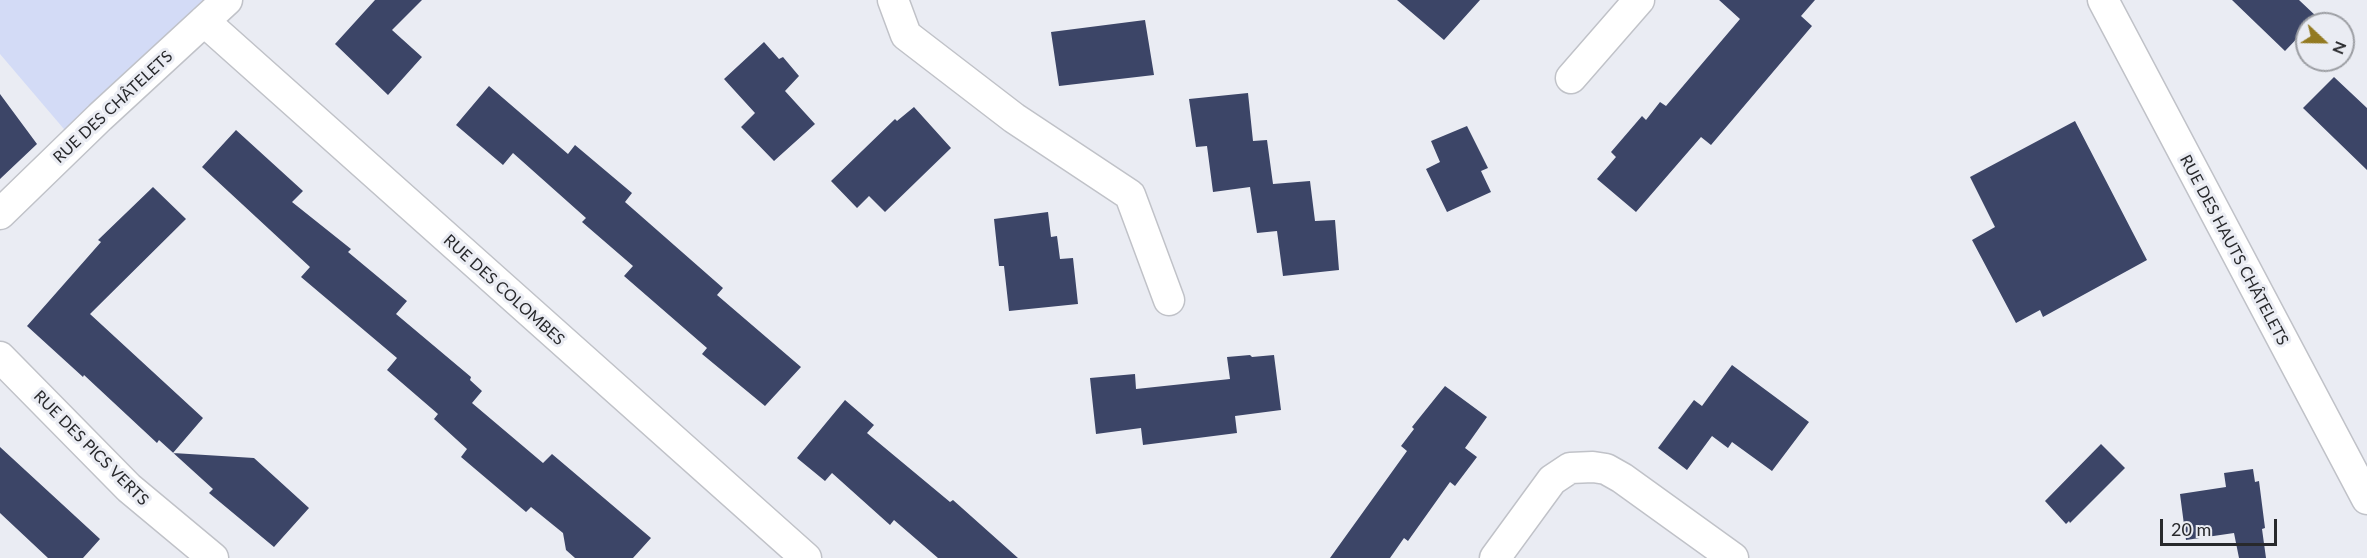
<!DOCTYPE html>
<meta charset="utf-8">
<style>
body{margin:0}
#map{position:relative;width:2367px;height:558px;overflow:hidden;background:#eaecf3;font-family:Lato,sans-serif}
canvas{display:block}
.north{position:absolute;left:2295px;top:12px;width:60px;height:60px;box-sizing:border-box;background:#eaecf3;border:2px solid #9c9ea3;border-radius:50%;rotate:112deg;font-size:16px;font-weight:700;line-height:24px;text-align:center;color:#28292c}
.north::after{content:'';display:block;margin:auto;width:21px;height:27px;background:#937a21;clip-path:polygon(50% 0,100% 100%,50% 72%,0 100%)}
.scale{position:absolute;left:2160px;top:519px;width:117px;height:27px;box-sizing:border-box;border:3px solid #28292c;border-top:0;padding-left:8px;font-size:18px;line-height:21px;white-space:nowrap;color:#28292c;-webkit-text-stroke:4px #eaecf3;paint-order:stroke}
</style>
<div id="map">
<canvas width="2367" height="558"></canvas>
<div class="north">N</div>
<div class="scale">20 m</div>
</div>
<script>
const c = document.querySelector('canvas').getContext('2d');
c.lineJoin = 'round';
function fillPath(path, color) { c.fillStyle = color; c.fill(path, 'evenodd'); }
const poly = rows => new Path2D(rows.map(r => 'M' + r).join(''));
function trace(path, color, width, dash) { c.strokeStyle = color; c.lineWidth = width; c.lineCap = dash ? 'butt' : 'round'; c.setLineDash(dash || []); c.stroke(path); }
function label(font, color, halo, rows, align = 'center') {
  c.font = font + ' Lato,sans-serif'; c.lineWidth = 6; c.setLineDash([]); c.textBaseline = 'middle'; c.strokeStyle = halo; c.fillStyle = color; for (const [text, x, y, turn = 0] of rows) {
    c.save(); c.translate(x, y); c.rotate((+turn || 0) * Math.PI / 180); c.textAlign = isNaN(turn) ? turn : align; if (halo) c.strokeText(text, 0, 0); c.fillText(text, 0, 0); c.restore();
  }
}
fillPath(poly([
 [0,0,227,0,75,142,0,54]
]), '#d3dbf6');
fillPath(poly([
 [375,0,422,0,392,30,422,57,388,95,335,44],
 [1397,0,1480,0,1444,40],
 [1719,0,1815,0,1801,16,1812,26,1711,145,1701,137,1636,212,1597,179,1616,157,1611,152,1642,116,1646,120,1660,102,1666,106,1740,19],
 [2232,0,2299,0,2317,17,2310,24,2307,24,2307,28,2285,51],
 [1145,20,1154,75,1059,86,1051,32],
 [764,42,779,59,783,57,799,76,785,91,815,124,774,161,741,127,755,113,724,79],
 [2334,77,2367,108,2367,170,2303,108],
 [489,86,568,154,575,145,632,193,625,202,723,288,717,295,801,367,765,406,702,354,707,348,624,276,633,266,582,222,586,218,513,153,503,165,456,125],
 [1248,93,1253,141,1267,140,1273,184,1310,181,1315,221,1335,220,1339,270,1283,276,1277,231,1257,233,1250,187,1213,192,1207,146,1196,147,1189,99],
 [0,94,37,144,0,179],
 [914,107,951,148,885,212,869,196,857,208,831,181,895,119,897,121],
 [2075,121,2147,260,2043,317,2040,310,2016,323,1972,240,1995,227,1970,177],
 [1467,126,1488,168,1481,171,1491,192,1447,212,1426,169,1440,162,1431,141],
 [236,130,303,191,292,202,351,249,348,252,407,301,396,314,471,377,470,380,482,391,472,403,543,463,552,454,651,538,633,558,575,558,566,550,563,533,531,507,526,512,461,457,467,449,434,419,438,414,387,370,397,358,301,277,310,267,202,167],
 [153,187,186,219,90,314,203,418,173,453,254,458,309,508,274,547,209,493,213,489,159,440,157,443,84,375,83,377,27,326,101,242,98,240],
 [1048,212,1051,237,1057,236,1060,259,1073,258,1078,304,1009,311,1004,266,999,266,994,219],
 [1250,355,1252,357,1274,355,1281,410,1235,416,1237,433,1143,445,1141,428,1096,434,1090,378,1135,374,1136,389,1230,379,1227,357],
 [1732,365,1809,422,1772,471,1732,442,1728,448,1712,436,1687,470,1658,448,1694,400,1702,406],
 [1445,386,1487,417,1465,448,1477,457,1455,486,1450,482,1408,541,1404,538,1390,558,1330,558,1407,451,1401,446,1414,429,1412,427],
 [845,400,874,425,867,433,950,502,953,500,1018,558,938,558,894,520,890,525,832,473,825,481,797,458],
 [2101,444,2125,468,2070,523,2069,521,2066,524,2045,501],
 [0,447,100,539,83,558,48,558,0,513],
 [2253,469,2255,482,2259,481,2265,528,2262,529,2266,558,2239,558,2234,533,2186,540,2180,494,2226,487,2224,473]
]), '#3c4567');
const street = poly([
 [893,0,906,35,1014,118,1130,195,1169,300],
 [2103,0,2367,499],
 [204,21,806,558],
 [1571,78,1639,0],
 [0,214,100,117,227,0],
 [0,357,129,488,213,558],
 [1495,558,1552,480,1570,468,1593,467,1606,469,1622,478,1733,558]
]);
trace(street, '#c0c2c8', 33);
trace(street, '#fff', 30);
label('16px', '#28292c', '#eaecf3', [
 ["RUE DES CHÂTELETS",113,107,-43],
 ["RUE DES HAUTS CHÂTELETS",2234,250,62],
 ["RUE DES COLOMBES",504,290,42],
 ["RUE DES PICS VERTS",91,448,45]
]);
</script>
